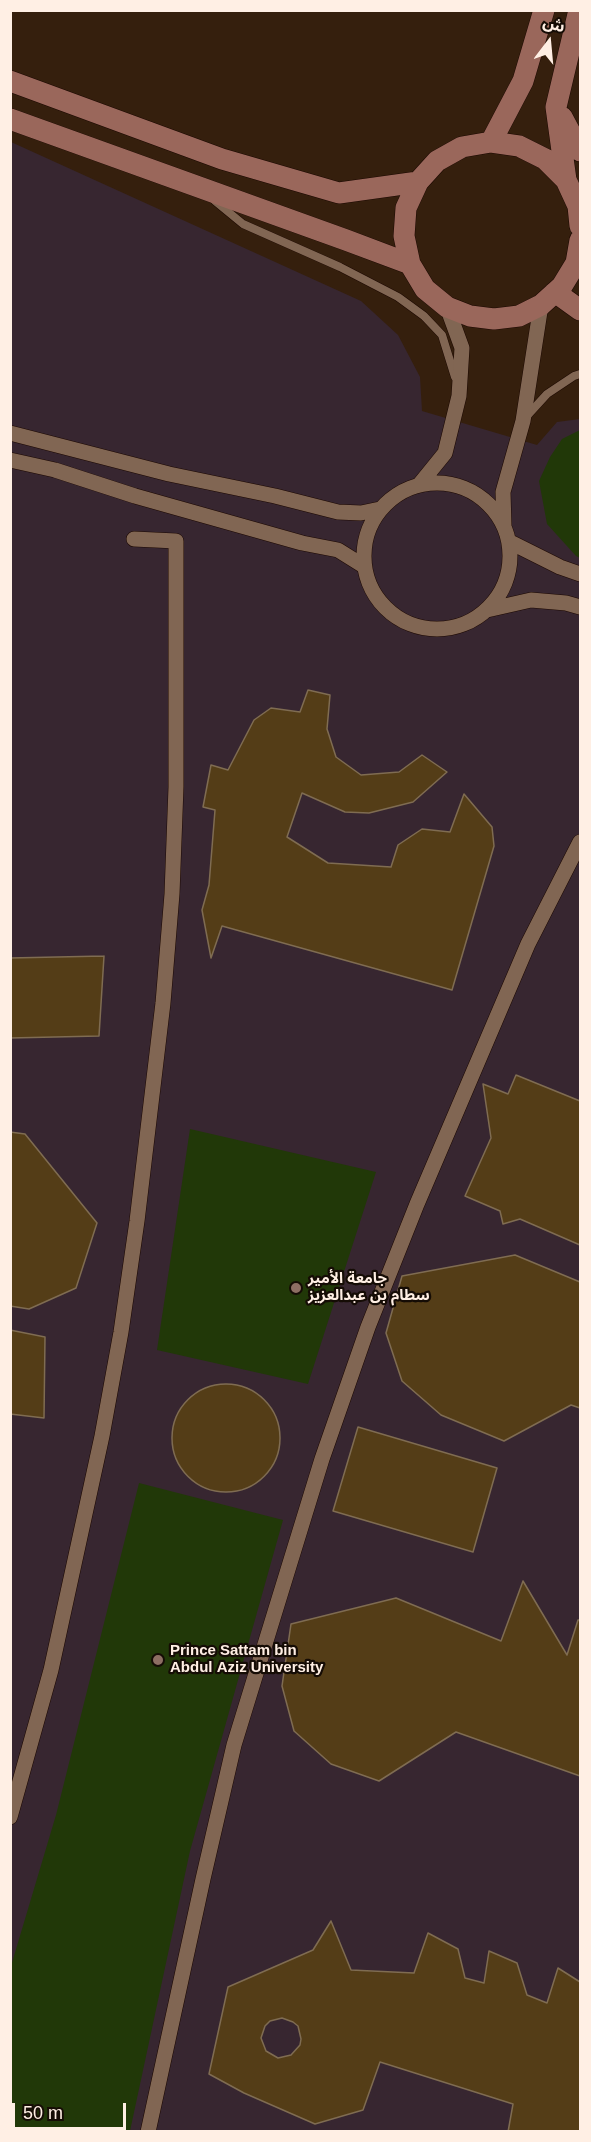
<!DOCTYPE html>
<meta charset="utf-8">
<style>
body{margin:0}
#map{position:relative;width:591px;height:2142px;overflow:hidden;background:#351f0d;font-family:Helvetica,"Noto Sans Arabic",sans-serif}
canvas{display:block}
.frame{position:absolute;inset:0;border:12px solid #ffefe4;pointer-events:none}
.north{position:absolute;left:519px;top:12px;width:60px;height:60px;-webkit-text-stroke:4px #150c05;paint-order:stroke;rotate:16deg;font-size:16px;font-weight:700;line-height:24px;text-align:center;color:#ffefe4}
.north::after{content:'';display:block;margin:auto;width:21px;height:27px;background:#ffefe4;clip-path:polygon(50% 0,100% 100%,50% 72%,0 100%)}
.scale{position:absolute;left:12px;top:2103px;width:114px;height:27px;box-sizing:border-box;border:3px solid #ffefe4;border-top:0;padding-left:8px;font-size:18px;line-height:21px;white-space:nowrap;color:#ffefe4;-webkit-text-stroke:4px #150c05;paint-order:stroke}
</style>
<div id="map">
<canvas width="591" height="2142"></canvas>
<div class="frame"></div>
<div class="north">ش</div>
<div class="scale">50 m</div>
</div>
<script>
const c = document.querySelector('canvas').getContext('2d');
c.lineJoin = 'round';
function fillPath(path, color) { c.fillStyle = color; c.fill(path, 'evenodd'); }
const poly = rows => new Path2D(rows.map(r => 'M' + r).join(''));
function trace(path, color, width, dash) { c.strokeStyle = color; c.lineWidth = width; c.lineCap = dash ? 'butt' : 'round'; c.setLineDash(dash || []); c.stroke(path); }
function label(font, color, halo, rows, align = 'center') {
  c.font = font + ' Helvetica,"Noto Sans Arabic",sans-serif'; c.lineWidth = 4.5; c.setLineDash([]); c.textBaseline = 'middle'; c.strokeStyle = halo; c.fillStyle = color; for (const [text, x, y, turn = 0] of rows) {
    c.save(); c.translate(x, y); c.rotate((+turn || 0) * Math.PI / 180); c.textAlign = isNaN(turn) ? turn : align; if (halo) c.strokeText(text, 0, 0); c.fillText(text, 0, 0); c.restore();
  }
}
fillPath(poly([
 [11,142,361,301,398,335,420,377,422,411,537,445,557,422,580,419,580,2131,11,2132]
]), '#372630');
fillPath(poly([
 [580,430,580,558,576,556,547,524,539,481,550,457,562,439],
 [190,1129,376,1172,308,1384,157,1350],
 [139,1483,283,1520,190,1851,130,2131,11,2131,11,1966,56,1815]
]), '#213808');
const building = poly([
 [308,690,330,695,327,729,336,757,361,775,399,772,422,755,447,772,413,802,369,813,345,812,302,793,287,837,328,863,391,867,398,845,422,829,450,832,464,794,492,827,494,846,452,990,222,926,211,958,202,910,209,885,215,810,203,807,211,765,228,770,254,720,271,708,300,712,308,690],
 [104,956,99,1036,10,1038,10,958,104,956],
 [516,1075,580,1101,580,1245,520,1219,503,1224,500,1211,465,1196,491,1138,483,1084,508,1094,516,1075],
 [10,1132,25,1134,97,1223,76,1288,29,1309,10,1306,10,1132],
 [515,1255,580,1282,580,1408,571,1405,504,1441,441,1415,402,1381,386,1333,402,1276,515,1255],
 [10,1330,45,1337,44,1418,10,1414,10,1330],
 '172 1438a54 54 0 1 1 108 0a54 54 0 1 1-108 0Z',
 [358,1427,497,1468,473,1552,333,1511,358,1427],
 [523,1581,567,1655,578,1620,580,1620,580,1776,456,1732,379,1781,331,1764,294,1731,282,1686,291,1624,396,1598,501,1641,523,1581],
 [331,1921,351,1970,414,1973,428,1933,458,1949,465,1978,484,1983,489,1951,517,1963,527,1995,547,2003,558,1968,580,1982,580,2132,508,2132,513,2104,380,2062,363,2110,315,2124,244,2093,209,2074,228,1987,313,1950,331,1921],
 [282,2018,293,2022,298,2026,301,2039,300,2045,291,2055,278,2058,266,2051,261,2038,265,2026,270,2021,282,2018]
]);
fillPath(building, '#543d17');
trace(building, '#7f6c52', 1.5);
const lane = poly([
 [215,201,243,224,340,267,398,297,424,316,442,335,455,377],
 [526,417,547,394,574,376,580,374]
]);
const street = poly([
 [10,433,169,474,275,496,338,512,361,513,380,509],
 [10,460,55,470,135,496,302,543,338,550,362,565],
 '364 556a73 73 0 1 1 146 0a73 73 0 1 1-146 0Z',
 [419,485,445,453,459,396,462,348,447,307],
 [504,526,503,492,523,421,541,305],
 [510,542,560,567,580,574],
 [487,610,531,600,566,603,580,607],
 [10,1817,51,1670,102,1436,121,1332,137,1221,163,1003,172,894,176,787,176,541,134,539],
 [148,2132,203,1879,234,1745,322,1459,368,1327,417,1204,528,944,580,842]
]);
const secondary = poly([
 [10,81,222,159,339,193,418,182],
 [562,117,580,151],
 [10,119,346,240,410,264],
 [491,142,523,81,544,10],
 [566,180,556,107,579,10],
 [580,226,578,206,566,180,545,159,519,146,491,142,462,147,437,161,418,182,406,208,404,236,410,264,425,289,447,307,470,316,494,319,519,316,541,305,562,286,576,263,580,240],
 [555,292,580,310]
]);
trace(lane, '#1c0800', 9);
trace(street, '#1c0800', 16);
trace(secondary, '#1c0800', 22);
trace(lane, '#816653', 8);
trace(street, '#816653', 15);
trace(secondary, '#9a675b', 21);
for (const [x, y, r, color] of [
 [296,1288,6,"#8d6e63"],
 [158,1660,6,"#8d6e63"]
]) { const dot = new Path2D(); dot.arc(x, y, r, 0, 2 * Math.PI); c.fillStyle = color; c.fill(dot); trace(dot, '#150c05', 2); }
label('bold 15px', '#ffefe4', '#150c05', [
 ["جامعة الأمير",308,1279],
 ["سطام بن عبدالعزيز",308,1296],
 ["Prince Sattam bin",170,1651],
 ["Abdul Aziz University",170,1668]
], 'left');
</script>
